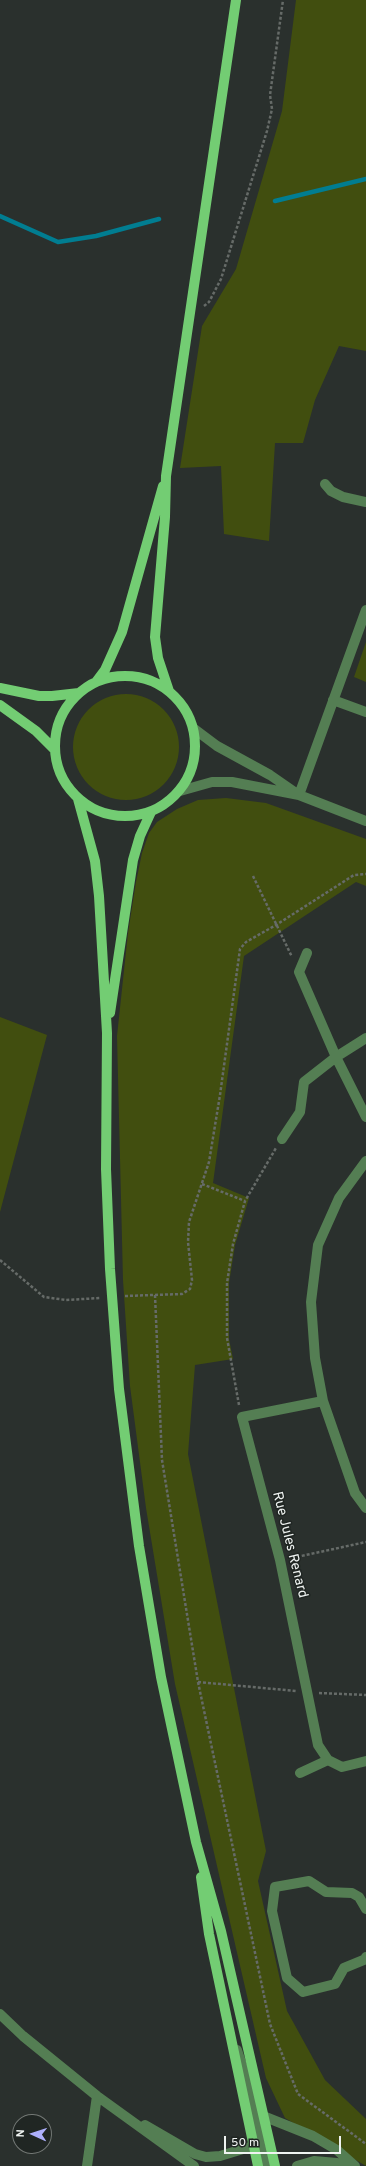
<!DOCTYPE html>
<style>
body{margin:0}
#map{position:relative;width:366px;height:2166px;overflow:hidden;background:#2a302d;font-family:Overpass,sans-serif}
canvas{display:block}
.north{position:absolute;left:12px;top:2114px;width:40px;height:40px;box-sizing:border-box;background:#202623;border:1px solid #737875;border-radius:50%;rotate:273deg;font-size:11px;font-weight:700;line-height:16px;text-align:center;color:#eff3f1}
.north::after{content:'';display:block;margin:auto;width:14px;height:18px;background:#adaffb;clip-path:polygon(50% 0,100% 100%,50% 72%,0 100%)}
.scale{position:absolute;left:224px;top:2136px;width:117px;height:18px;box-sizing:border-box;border:2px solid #eff3f1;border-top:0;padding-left:5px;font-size:12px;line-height:14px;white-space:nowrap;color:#eff3f1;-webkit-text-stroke:3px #202623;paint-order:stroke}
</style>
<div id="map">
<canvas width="366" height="2166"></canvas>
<div class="north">N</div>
<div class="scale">50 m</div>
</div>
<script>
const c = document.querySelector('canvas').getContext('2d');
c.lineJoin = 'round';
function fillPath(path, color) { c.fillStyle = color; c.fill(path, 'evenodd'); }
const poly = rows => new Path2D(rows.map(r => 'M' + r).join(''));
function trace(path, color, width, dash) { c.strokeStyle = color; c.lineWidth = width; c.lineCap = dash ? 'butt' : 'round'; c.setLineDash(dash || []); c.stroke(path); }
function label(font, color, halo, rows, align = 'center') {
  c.font = font + ' Overpass,sans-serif'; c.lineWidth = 3; c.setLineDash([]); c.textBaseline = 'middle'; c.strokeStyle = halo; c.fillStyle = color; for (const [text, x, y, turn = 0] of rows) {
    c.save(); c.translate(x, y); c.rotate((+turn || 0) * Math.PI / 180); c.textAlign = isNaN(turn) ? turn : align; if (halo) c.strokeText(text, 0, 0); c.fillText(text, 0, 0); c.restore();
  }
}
fillPath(poly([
 [296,0,366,0,366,351,339,346,315,400,303,443,275,443,269,541,224,534,221,466,180,468,202,326,236,269,282,111],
 [366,642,366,682,354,677],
 '73 747a53 53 0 1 1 106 0a53 53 0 1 1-106 0Z',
 [226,798,266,803,366,839,366,886,356,882,244,956,213,1183,249,1198,235,1245,229,1283,229,1339,233,1359,195,1365,188,1454,266,1851,258,1881,287,2011,325,2080,366,2119,366,2166,285,2118,266,2078,175,1684,146,1508,130,1386,123,1280,117,1036,128,933,136,882,142,853,149,833,157,822,177,809,198,800],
 [0,1017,47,1035,0,1212]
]), '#414e0f');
trace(poly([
 [275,201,366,179],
 [0,216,58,242,96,236,159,219]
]), '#017d91', 4.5);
trace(poly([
 [204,306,209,302,221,279,267,131,272,109,270,95,283,0],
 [253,876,292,957],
 [202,1184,245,1201],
 [0,1260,44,1297,66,1300,100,1298],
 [155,1295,162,1460,198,1682,270,2024,298,2094,366,2144],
 [125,1296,182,1294,190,1289,192,1280,188,1242,189,1222,209,1162,220,1095,240,949,246,942,276,925,354,875,366,874],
 [239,1405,227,1338,227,1283,233,1244,245,1201,276,1148],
 [292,1558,366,1542],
 [198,1682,296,1691],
 [319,1693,366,1695]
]), '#666b68', 2.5, [3, 2]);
trace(poly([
 [325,484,331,491,343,497,366,502],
 [333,700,366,712],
 [193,728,217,746,270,775,296,793],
 [180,791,212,782,232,782,299,795,366,821],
 [299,795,366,610],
 [307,953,299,972,336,1057,366,1117],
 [282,1139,300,1112,304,1082,336,1057,366,1038],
 [366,1161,339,1198,318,1245,311,1302,315,1358,323,1401,355,1493,366,1508],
 [323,1401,242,1417,280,1560,318,1745,328,1760,342,1767,366,1761],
 [300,1773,328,1760],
 [366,1909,359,1897,352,1893,326,1892,309,1881,275,1887,272,1911,287,1978,303,1992,335,1984,344,1968,366,1959,366,1957],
 [0,2014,23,2036,97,2096,194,2166],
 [237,2050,245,2074,261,2147,272,2166],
 [263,2116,313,2136,337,2150,355,2166],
 [145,2125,195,2154,206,2157,220,2156,253,2146,264,2166],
 [87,2166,97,2096],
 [297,2166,314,2161,337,2163,347,2166]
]), '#547e53', 10);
trace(poly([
 '55 746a70 70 0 1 1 140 0a70 70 0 1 1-140 0Z',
 [96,682,105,670,122,632,163,486],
 [0,688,39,696,52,696,79,693],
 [169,691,158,658,155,637,165,517,166,476,236,0],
 [0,705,36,731,55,750],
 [78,799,95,861,99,896,107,1033,106,1169,110,1269,119,1389,139,1546,161,1677,196,1842,221,1931,275,2166],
 [110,1013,133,860,140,836,151,812],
 [201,1877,209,1934,258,2166]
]), '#73cd73', 10);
label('14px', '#eff3f1', '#202623', [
 ["Rue Jules Renard",289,1545,76]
]);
</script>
